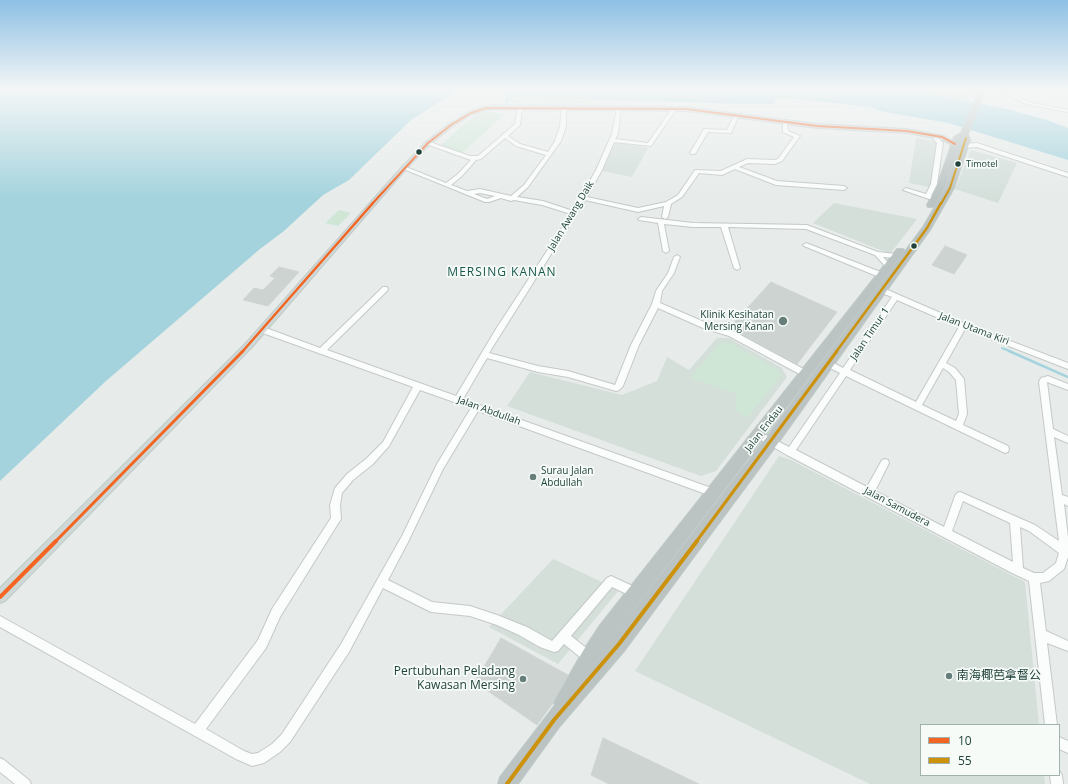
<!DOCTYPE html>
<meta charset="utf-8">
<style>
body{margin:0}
#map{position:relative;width:1068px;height:784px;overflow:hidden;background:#e7ecea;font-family:"Open Sans",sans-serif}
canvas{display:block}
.legend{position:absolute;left:920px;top:724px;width:140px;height:52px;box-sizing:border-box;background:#f6fbf8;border:1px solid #a1b1ad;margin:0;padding:5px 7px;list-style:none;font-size:12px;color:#21433c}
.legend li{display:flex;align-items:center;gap:8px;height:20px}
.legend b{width:20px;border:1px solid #a1b1ad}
</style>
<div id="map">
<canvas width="1068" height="784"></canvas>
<ul class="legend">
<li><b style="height:5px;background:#f26522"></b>10</li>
<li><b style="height:5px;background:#cc920c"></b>55</li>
</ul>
</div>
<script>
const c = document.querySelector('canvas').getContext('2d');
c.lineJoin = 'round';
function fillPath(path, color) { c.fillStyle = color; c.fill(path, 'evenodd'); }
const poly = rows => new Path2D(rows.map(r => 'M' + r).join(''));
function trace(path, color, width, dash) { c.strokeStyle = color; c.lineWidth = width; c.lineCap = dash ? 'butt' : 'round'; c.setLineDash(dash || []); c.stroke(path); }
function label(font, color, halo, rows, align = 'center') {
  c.font = font + ' "Open Sans","Noto Sans SC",sans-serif'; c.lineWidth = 3.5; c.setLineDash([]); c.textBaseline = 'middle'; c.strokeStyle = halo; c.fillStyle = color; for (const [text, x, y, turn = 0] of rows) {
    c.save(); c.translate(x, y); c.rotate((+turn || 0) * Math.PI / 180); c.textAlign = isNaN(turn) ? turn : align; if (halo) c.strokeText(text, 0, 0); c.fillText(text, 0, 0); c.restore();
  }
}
fillPath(poly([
 [908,89,974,89,969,101],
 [916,138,943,143,934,188,909,183],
 [616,142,648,148,632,177,602,171],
 [971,150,1017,163,998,203,955,189],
 [834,203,917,219,890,254,813,223],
 [717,338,729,338,782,368,787,377,716,471,701,476,507,406,530,372,622,395,657,381,667,357,689,370],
 [779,456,791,460,1025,582,1039,725,921,725,921,775,1044,775,1045,784,870,784,635,671],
 [553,559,619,590,558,664,489,627]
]), '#d4dfda');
fillPath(poly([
 [519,97,598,100,598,104,518,103],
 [488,111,504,114,503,116,462,153,440,146,464,124,476,115],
 [339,210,351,213,338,226,325,223],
 [720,342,730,343,777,369,781,376,747,418,735,410,737,394,690,378]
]), '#cfe6d7');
fillPath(poly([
 [0,89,460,89,411,120,349,180,323,195,284,231,260,249,106,381,0,481],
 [520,89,908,89,1007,109,1047,120,1068,128,1068,160,948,123,880,111,871,107,785,98,776,99,775,103,773,104,742,104,514,97,506,105,505,103,506,92]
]), '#a4d3de');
trace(poly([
 [1002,348,1012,352]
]), '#a4d3de', 2);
trace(poly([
 [1009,351,1068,377]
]), '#a4d3de', 2.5);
const building = poly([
 [945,246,967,255,954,274,932,265,945,246],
 [279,267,299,272,268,306,243,300,254,288,263,290,275,278,270,276,279,267],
 [771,282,837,312,797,364,736,331,729,328,771,282],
 [501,638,568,675,553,703,537,725,475,682,501,638],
 [603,738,699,784,609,784,591,775,603,738]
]);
fillPath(building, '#cdd3d1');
trace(building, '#cfd5d3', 1);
const minor = poly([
 [989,89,1004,90,1029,102,1068,110,1068,112,1026,104,1001,92,989,89],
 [518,106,522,107,520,125,508,136,520,144,548,152,555,141,560,126,562,107,564,106,566,107,566,126,561,141,528,187,517,197,543,201,573,211,596,170,612,134,617,107,619,106,621,107,618,134,615,139,648,143,673,107,677,108,651,146,614,142,602,170,587,197,638,208,666,202,678,195,695,170,721,171,747,159,774,160,778,159,794,137,783,132,783,122,785,121,787,122,788,131,800,136,782,161,775,164,748,163,739,167,777,181,844,186,847,188,844,190,776,185,735,169,722,175,699,173,682,197,671,204,668,217,665,219,662,217,664,206,638,212,585,200,489,353,538,366,568,371,615,385,631,345,652,304,656,291,668,273,674,257,677,255,680,257,674,273,662,291,660,303,709,324,735,332,809,372,810,374,809,376,803,376,729,336,703,328,658,308,639,345,623,386,619,390,616,391,568,377,538,372,487,358,463,399,717,490,719,493,717,496,714,497,478,411,443,469,408,542,388,580,432,602,470,606,497,615,527,627,552,641,607,578,611,576,639,589,640,593,639,597,635,598,612,587,571,636,594,654,595,658,594,662,590,663,586,662,564,644,558,651,554,652,540,647,519,635,497,625,470,616,431,612,383,588,349,652,290,742,280,752,264,763,252,766,236,759,0,627,0,616,195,724,258,640,272,609,331,518,330,505,335,488,347,474,367,458,383,442,413,387,260,332,259,330,260,328,266,328,320,348,383,287,387,287,388,289,387,291,327,350,456,396,496,329,571,214,542,205,514,200,511,201,501,198,489,202,485,202,401,168,406,167,446,183,458,174,471,160,426,144,426,142,430,142,470,156,478,156,515,124,518,106],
 [505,138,516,146,546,155,524,185,511,196,480,189,467,191,451,185,462,176,476,160,481,159,505,138],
 [480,193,495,196,487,199,474,194,480,193],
 [420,390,471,408,437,464,402,536,341,644,282,734,272,744,258,753,252,754,244,751,206,729,266,648,280,617,339,522,341,519,340,505,342,493,353,480,373,464,389,446,420,390],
 [735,114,739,115,731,133,708,132,695,154,691,154,690,153,704,129,727,130,735,114],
 [932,135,936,135,943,143,937,184,931,196,935,198,932,200,903,190,906,188,926,194,931,184,937,143,931,136,932,135],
 [977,143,1068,173,1068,177,977,147,964,148,961,146,964,144,977,143],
 [641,217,693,223,807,225,878,252,896,254,899,256,896,258,883,257,891,266,888,268,886,267,875,255,806,229,728,227,740,268,737,270,734,268,721,227,693,227,664,224,669,251,666,253,663,251,658,223,639,220,638,219,641,217],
 [806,243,883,273,884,275,881,277,879,277,804,246,803,245,806,243],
 [879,288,883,288,966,324,1068,363,1068,369,965,329,946,363,955,368,964,379,967,414,963,425,1008,446,1009,449,1008,452,1005,453,846,376,796,450,867,487,882,460,885,459,888,460,889,463,875,491,944,527,955,496,957,493,960,492,1035,525,1059,541,1039,382,1041,378,1048,376,1068,384,1068,390,1047,382,1053,429,1068,436,1068,443,1054,437,1062,495,1068,497,1068,506,1064,504,1068,537,1068,557,1064,569,1049,581,1040,583,1046,631,1068,641,1068,651,1047,643,1057,725,1045,725,1029,581,1014,574,787,455,756,437,755,435,756,433,759,432,762,433,789,447,840,373,824,365,823,363,824,361,830,361,843,368,892,297,879,292,878,290,879,288],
 [897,300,959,327,916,402,850,370,897,300],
 [943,368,949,372,956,380,959,414,956,421,922,405,943,368],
 [963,501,1010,523,1013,562,952,531,963,501],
 [1020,527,1029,531,1059,553,1056,563,1043,573,1034,573,1023,568,1020,527],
 [1059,737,1068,741,1068,753,1059,749,1059,737],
 [0,758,4,760,29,780,31,784,15,784,0,772,0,758],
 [1059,770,1062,775,1063,784,1051,784,1050,775,1059,775,1059,770]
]);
const major = poly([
 [496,105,686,107,817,124,907,129,944,136,958,144,955,146,940,139,907,133,817,128,686,111,496,109,487,110,473,114,453,126,430,144,406,169,252,347,5,601,0,603,0,588,246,343,402,167,426,142,449,124,469,112,486,106,496,105]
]);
const highway = poly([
 [980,89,986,89,968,134,970,141,954,188,930,230,776,446,625,650,560,726,518,784,498,784,500,777,555,705,554,703,557,697,583,651,600,625,897,249,903,249,905,251,903,253,603,650,766,438,923,227,946,188,962,138,945,186,934,207,928,207,927,205,937,186,954,137,961,133,980,89]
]);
trace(minor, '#c4c9c7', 2);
trace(major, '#c1cbc9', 2);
trace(highway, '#c1cbc9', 2);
fillPath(minor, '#fbfcfc');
fillPath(major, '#ced8d6');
fillPath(highway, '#bbc4c3');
trace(poly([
 [372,204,428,143,451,125,471,113,486,108,686,109,817,126,907,131,942,137,955,144]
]), '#f26522', 2);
trace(poly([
 [242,352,373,203]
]), '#f26522', 2.5);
trace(poly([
 [55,542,243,351]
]), '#f26522', 3);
trace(poly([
 [0,597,56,541]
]), '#f26522', 4);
trace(poly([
 [941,204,950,188,966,138]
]), '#cc920c', 2);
trace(poly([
 [836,352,927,228,941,203]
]), '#cc920c', 2.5);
trace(poly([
 [696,542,837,351]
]), '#cc920c', 3);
trace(poly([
 [507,784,554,720,619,644,697,541]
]), '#cc920c', 4);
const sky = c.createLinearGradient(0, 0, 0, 198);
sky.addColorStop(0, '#8dc0e4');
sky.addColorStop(0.45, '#f4f6f6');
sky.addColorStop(1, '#f4f6f600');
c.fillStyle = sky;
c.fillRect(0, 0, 1068, 198);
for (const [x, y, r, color] of [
 [419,152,3.5,"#21433c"],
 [958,164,3.5,"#21433c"],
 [914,246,3.5,"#21433c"],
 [783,321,5,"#667e79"],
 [533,477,4,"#667e79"],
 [949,676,4,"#667e79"],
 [523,679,4,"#667e79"]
]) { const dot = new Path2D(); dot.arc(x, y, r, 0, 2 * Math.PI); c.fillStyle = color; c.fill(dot); trace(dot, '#f6fbf8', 1.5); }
label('9px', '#21433c', '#f6fbf8', [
 ["Timotel",966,164]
], 'left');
label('10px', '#21433c', '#f6fbf8', [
 ["Jalan Awang Daik",571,216,-59],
 ["Jalan Utama Kiri",974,329,21],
 ["Jalan Timur 1",870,334,-56],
 ["Jalan Abdullah",489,411,20],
 ["Jalan Endau",764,429,-52],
 ["Jalan Samudera",897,507,28]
]);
label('10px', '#21433c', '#f6fbf8', [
 ["Klinik Kesihatan",774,315],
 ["Mersing Kanan",774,327],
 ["Surau Jalan",541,471,"left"],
 ["Abdullah",541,483,"left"]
], 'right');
c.letterSpacing = '1px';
label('12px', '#1a584d', '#f6fbf8', [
 ["MERSING KANAN",502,273]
]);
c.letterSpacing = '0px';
label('12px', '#21433c', '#f6fbf8', [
 ["Pertubuhan Peladang",515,672],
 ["Kawasan Mersing",515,686],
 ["南海椰芭拿督公",957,676,"left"]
], 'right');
</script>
